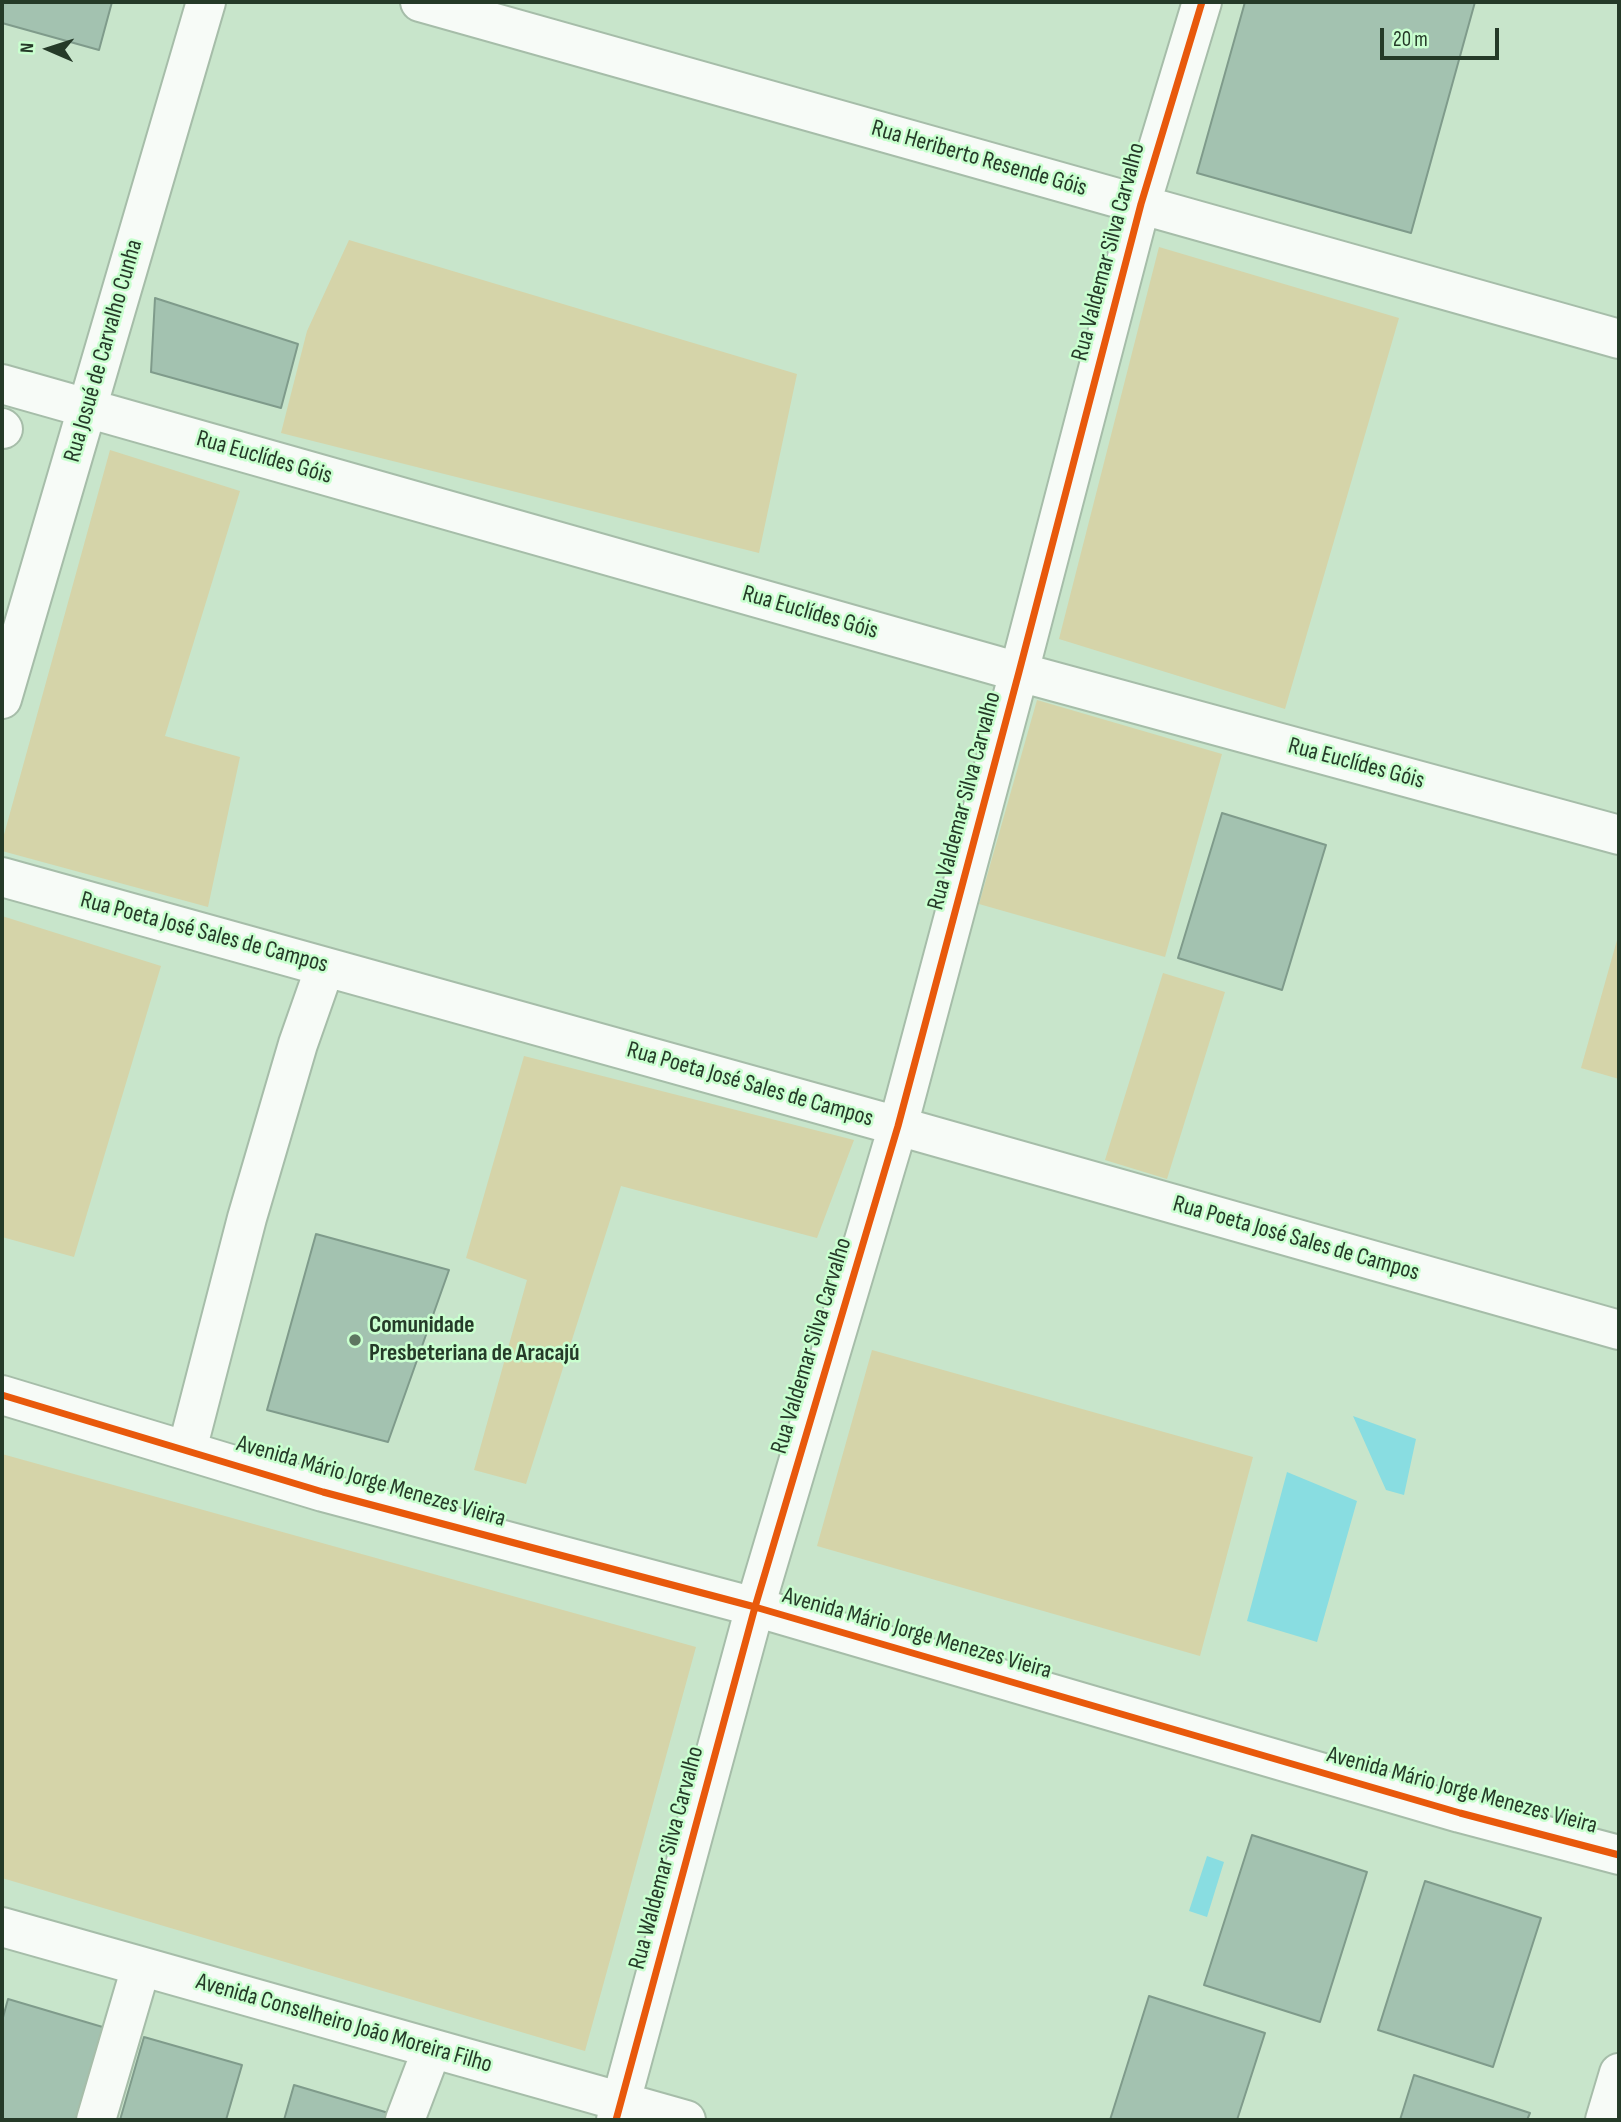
<!DOCTYPE html>
<meta charset="utf-8">
<style>
body{margin:0}
#map{position:relative;width:1621px;height:2122px;overflow:hidden;background:#c8e5cb;font-family:"Sofia Sans Condensed",sans-serif}
canvas{display:block}
.frame{position:absolute;inset:0;border:4px solid #253a28;pointer-events:none}
.north{position:absolute;left:14px;top:14px;width:70px;height:70px;-webkit-text-stroke:5px #c9ffcf;paint-order:stroke;rotate:273deg;font-size:19px;font-weight:700;line-height:28px;text-align:center;color:#253a28}
.north::after{content:'';display:block;margin:auto;width:24px;height:32px;background:#253a28;clip-path:polygon(50% 0,100% 100%,50% 72%,0 100%)}
.scale{position:absolute;left:1380px;top:28px;width:119px;height:32px;box-sizing:border-box;border:4px solid #253a28;border-top:0;padding-left:9px;font-size:21px;line-height:24px;white-space:nowrap;color:#253a28;-webkit-text-stroke:5px #c9ffcf;paint-order:stroke}
</style>
<div id="map">
<canvas width="1621" height="2122"></canvas>
<div class="frame"></div>
<div class="north">N</div>
<div class="scale">20 m</div>
</div>
<script>
const c = document.querySelector('canvas').getContext('2d');
c.lineJoin = 'round';
function fillPath(path, color) { c.fillStyle = color; c.fill(path, 'evenodd'); }
const poly = rows => new Path2D(rows.map(r => 'M' + r).join(''));
function trace(path, color, width, dash) { c.strokeStyle = color; c.lineWidth = width; c.lineCap = dash ? 'butt' : 'round'; c.setLineDash(dash || []); c.stroke(path); }
function label(font, color, halo, rows, align = 'center') {
  c.font = font + ' "Sofia Sans Condensed",sans-serif'; c.lineWidth = 5; c.setLineDash([]); c.textBaseline = 'middle'; c.strokeStyle = halo; c.fillStyle = color; for (const [text, x, y, turn = 0] of rows) {
    c.save(); c.translate(x, y); c.rotate((+turn || 0) * Math.PI / 180); c.textAlign = isNaN(turn) ? turn : align; if (halo) c.strokeText(text, 0, 0); c.fillText(text, 0, 0); c.restore();
  }
}
fillPath(poly([
 [349,240,797,374,759,553,281,433,307,331],
 [1159,247,1399,318,1285,709,1059,639],
 [110,450,240,491,165,736,240,757,208,907,2,851,2,842],
 [1037,700,1222,754,1165,957,979,904],
 [2,916,161,966,74,1257,2,1237],
 [1619,933,1619,1079,1581,1068],
 [1163,973,1225,992,1167,1179,1105,1160],
 [524,1056,854,1140,817,1238,621,1186,526,1484,474,1470,527,1280,466,1258],
 [872,1350,1253,1457,1200,1656,817,1546],
 [2,1454,696,1647,585,2051,2,1878]
]), '#d5d4a9');
fillPath(poly([
 [1353,1416,1416,1439,1404,1495,1386,1490],
 [1287,1472,1357,1501,1317,1642,1247,1621],
 [1207,1856,1224,1862,1207,1917,1189,1911]
]), '#89dde1');
const building = poly([
 [2,2,112,2,99,50,2,23,2,2],
 [1245,2,1475,2,1411,233,1197,173,1245,2],
 [155,298,298,344,281,408,151,372,155,298],
 [1222,813,1326,845,1282,990,1178,958,1222,813],
 [316,1234,449,1270,388,1442,267,1410,316,1234],
 [1252,1835,1367,1872,1320,2022,1204,1985,1252,1835],
 [1425,1881,1541,1918,1493,2067,1378,2030,1425,1881],
 [1149,1996,1265,2033,1237,2120,1110,2120,1149,1996],
 [8,1999,106,2028,79,2120,2,2120,2,2021,8,1999],
 [144,2037,242,2065,226,2120,120,2120,144,2037],
 [1414,2075,1530,2113,1527,2120,1400,2120,1414,2075],
 [294,2085,392,2114,390,2120,284,2120,294,2085]
]);
fillPath(building, '#a3c2b0');
trace(building, '#7f9b8b', 2);
const minor = poly([
 [420,2,1619,339],
 [2,384,1019,672,1619,835],
 [2,428,3,429],
 [2,699,206,2],
 [2,877,898,1126,1619,1330],
 [2,1395,323,1492,755,1607,1460,1813,1619,1855],
 [187,1450,247,1218,298,1044,325,967],
 [2,1927,686,2120],
 [96,2120,141,1967],
 [405,2120,432,2049],
 [616,2120,755,1607,898,1126,1019,672,1141,204,1202,2],
 [1605,2120,1619,2073]
]);
trace(minor, '#a6bda9', 42);
trace(minor, '#f7fbf7', 38);
trace(poly([
 [2,1395,323,1492,755,1607,1460,1813,1619,1855],
 [616,2120,755,1607,898,1126,1019,672,1141,204,1202,2]
]), '#e8590c', 7);
for (const [x, y, r, color] of [
 [355,1340,7,"#5e7661"]
]) { const dot = new Path2D(); dot.arc(x, y, r, 0, 2 * Math.PI); c.fillStyle = color; c.fill(dot); trace(dot, '#c9ffcf', 2.5); }
label('24px', '#253a28', '#c9ffcf', [
 ["Rua Heriberto Resende Góis",979,159,16],
 ["Rua Valdemar Silva Carvalho",1109,252,-75],
 ["Rua Josué de Carvalho Cunha",104,351,-74],
 ["Rua Euclídes Góis",264,458,16],
 ["Rua Euclídes Góis",810,613,16],
 ["Rua Euclídes Góis",1356,764,15],
 ["Rua Valdemar Silva Carvalho",965,801,-75],
 ["Rua Poeta José Sales de Campos",204,933,15],
 ["Rua Poeta José Sales de Campos",750,1085,16],
 ["Rua Poeta José Sales de Campos",1296,1239,16],
 ["Rua Valdemar Silva Carvalho",812,1346,-73],
 ["Avenida Mário Jorge Menezes Vieira",371,1482,16],
 ["Avenida Mário Jorge Menezes Vieira",917,1634,16],
 ["Avenida Mário Jorge Menezes Vieira",1462,1791,15],
 ["Rua Waldemar Silva Carvalho",667,1858,-75],
 ["Avenida Conselheiro João Moreira Filho",344,2024,16]
]);
label('bold 24px', '#253a28', '#c9ffcf', [
 ["Comunidade",369,1326],
 ["Presbeteriana de Aracajú",369,1354]
], 'left');
</script>
